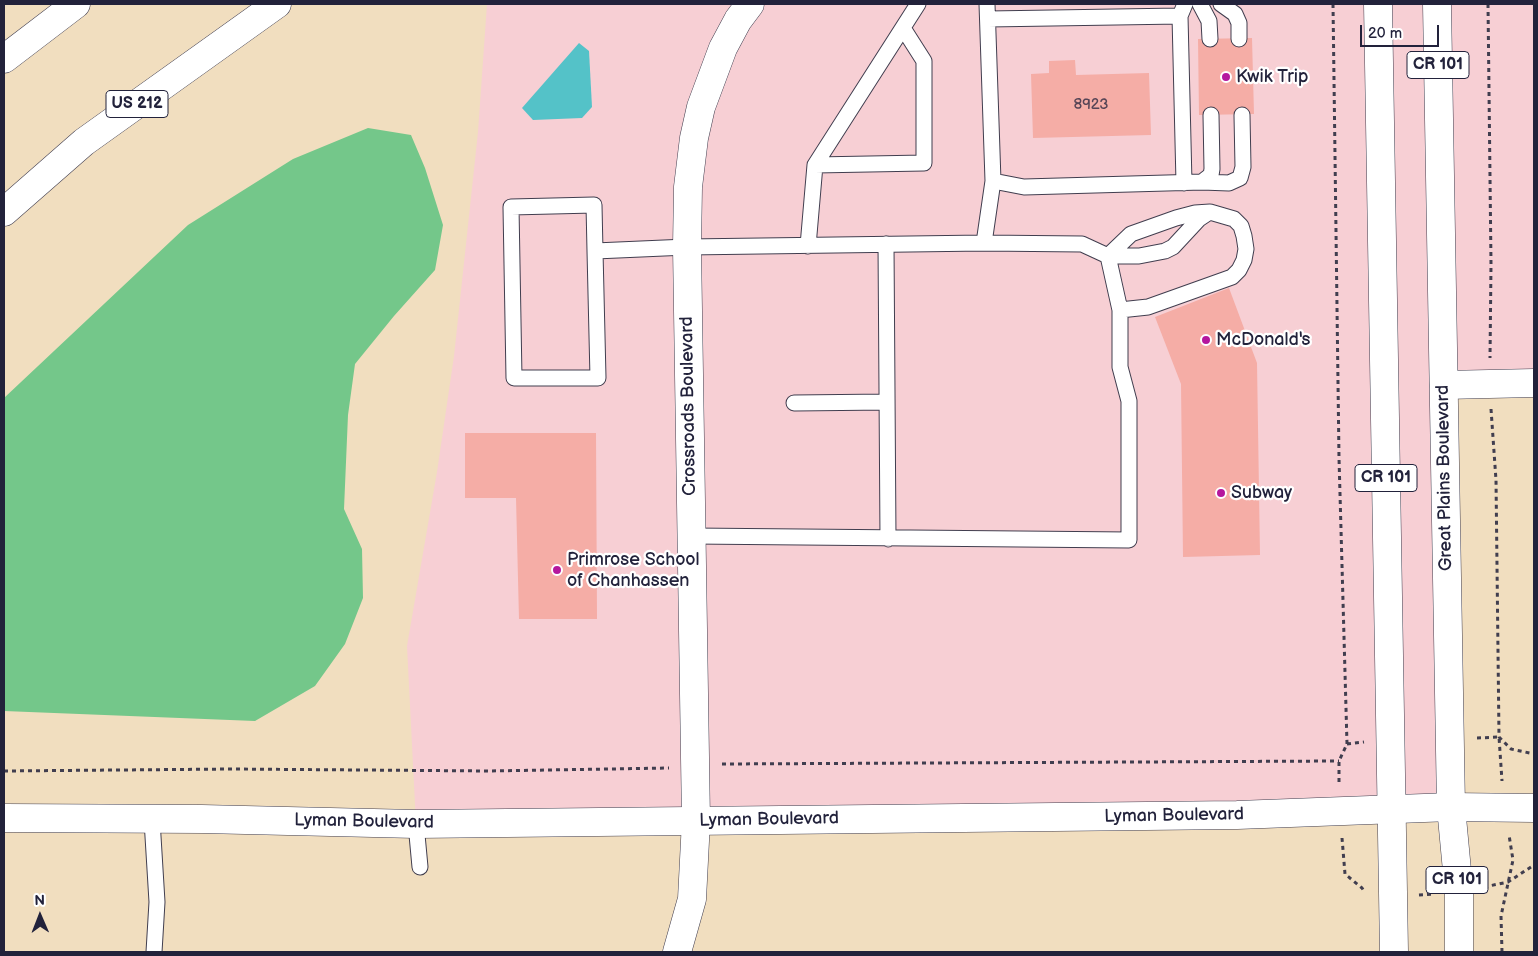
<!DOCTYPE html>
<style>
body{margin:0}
#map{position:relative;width:1538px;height:956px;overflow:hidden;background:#f1debf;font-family:"Balsamiq Sans",sans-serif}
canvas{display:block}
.frame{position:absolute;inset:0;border:5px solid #22223b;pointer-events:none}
.north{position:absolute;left:15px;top:891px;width:50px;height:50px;-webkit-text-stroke:4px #fff;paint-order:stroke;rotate:359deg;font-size:14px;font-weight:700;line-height:20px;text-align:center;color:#22223b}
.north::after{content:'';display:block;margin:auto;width:18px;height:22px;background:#22223b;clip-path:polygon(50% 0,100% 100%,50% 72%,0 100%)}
.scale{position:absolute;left:1360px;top:25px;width:79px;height:22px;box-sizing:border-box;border:2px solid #22223b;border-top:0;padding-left:6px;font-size:15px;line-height:18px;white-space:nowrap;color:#22223b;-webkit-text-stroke:4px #fff;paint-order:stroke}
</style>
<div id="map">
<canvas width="1538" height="956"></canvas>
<div class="frame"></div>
<div class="north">N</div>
<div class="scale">20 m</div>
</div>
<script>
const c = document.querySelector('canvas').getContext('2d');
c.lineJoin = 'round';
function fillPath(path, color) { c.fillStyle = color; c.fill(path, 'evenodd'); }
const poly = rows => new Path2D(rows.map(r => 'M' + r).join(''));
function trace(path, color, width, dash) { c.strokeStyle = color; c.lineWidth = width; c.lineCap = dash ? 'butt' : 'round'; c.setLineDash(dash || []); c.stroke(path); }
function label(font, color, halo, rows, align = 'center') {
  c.font = font + ' "Balsamiq Sans",sans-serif'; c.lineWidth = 4.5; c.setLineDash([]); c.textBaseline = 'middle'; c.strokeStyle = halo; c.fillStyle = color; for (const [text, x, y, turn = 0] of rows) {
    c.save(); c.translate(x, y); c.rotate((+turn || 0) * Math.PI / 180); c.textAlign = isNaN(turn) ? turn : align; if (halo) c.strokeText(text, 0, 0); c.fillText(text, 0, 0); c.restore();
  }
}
fillPath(poly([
 [487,4,1534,4,1534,383,1444,385,1451,807,416,824,407,646,437,472,454,356,478,132]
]), '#f7cfd4');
fillPath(poly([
 [368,128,411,135,425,168,443,225,435,270,394,316,355,364,348,415,344,509,362,549,363,598,345,644,315,686,255,721,4,711,4,398,188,225,293,159]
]), '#74c78a');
fillPath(poly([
 [579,43,589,51,592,107,582,118,533,120,522,108]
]), '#54c2c8');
fillPath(poly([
 [1252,38,1254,114,1199,115,1198,39],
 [1075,60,1076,75,1149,73,1151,135,1033,138,1031,74,1049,73,1049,61],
 [1229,288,1257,363,1260,555,1183,557,1181,384,1155,317],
 [465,433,596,433,597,619,519,619,516,498,465,498]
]), '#f5ada6');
const service = poly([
 [1200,4,1209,21,1210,39],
 [1221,4,1235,14,1239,23,1239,39],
 [1180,16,1184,183],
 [988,19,1180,16,1185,4],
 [815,165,924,163,924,61,903,28],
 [993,181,1024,187,1202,182,1211,175,1212,169,1211,115],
 [1202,182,1229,183,1240,178,1243,167,1242,115],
 [886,244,888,539],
 [808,246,815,165,918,4],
 [595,251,594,205,511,207,514,378,598,378,595,251,687,247,984,243],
 [1108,256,1131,234,1176,218,1195,213,1210,212,1234,219,1241,226,1244,236,1246,249,1244,260,1239,270,1232,277,1148,307,1120,310],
 [1108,256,1139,256,1165,251,1173,247,1199,219,1208,213],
 [794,403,887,402],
 [692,536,1129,540,1129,401,1120,367,1120,310,1108,256,1082,244,984,243,993,181,987,4],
 [152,820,157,902,154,952],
 [416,824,420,867]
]);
const minor = poly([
 [1444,385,1534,383],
 [677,952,692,899,696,821]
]);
const tertiary = poly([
 [1451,807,1534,808],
 [696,821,687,247,688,187,694,138,701,107,723,48,738,20,750,4]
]);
const secondary = poly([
 [4,818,202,819,416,824,1237,815,1451,807]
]);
const primary = poly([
 [1378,4,1394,952],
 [1437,4,1451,807,1459,892,1459,952]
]);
const motorway = poly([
 [4,59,76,4],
 [4,212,84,142,277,4]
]);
trace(service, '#413e4f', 17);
trace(minor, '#413e4f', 29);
trace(tertiary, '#413e4f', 29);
trace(secondary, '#413e4f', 29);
trace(primary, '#413e4f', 29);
trace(motorway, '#413e4f', 29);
trace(poly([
 [1333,4,1339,458,1347,744,1339,761,1339,784],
 [1488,4,1491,264,1490,358],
 [1491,409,1496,480,1499,737,1511,749,1534,754],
 [1477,738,1499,737,1502,781],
 [1347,744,1364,742],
 [722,764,1339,761],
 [4,771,232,769,488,771,669,768],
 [1342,838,1345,874,1362,888,1365,893],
 [1484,887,1508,882,1534,865],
 [1419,895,1433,894],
 [1502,952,1501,916,1513,860,1509,835]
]), '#413e4f', 3, [4, 4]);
trace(service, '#fff', 15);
trace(minor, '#fff', 28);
trace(tertiary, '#fff', 28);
trace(secondary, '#fff', 28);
trace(primary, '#fff', 28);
trace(motorway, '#fff', 28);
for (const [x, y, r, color] of [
 [1226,77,5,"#b5179e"],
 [1206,340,5,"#b5179e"],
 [1221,493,5,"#b5179e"],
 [557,570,5,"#b5179e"]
]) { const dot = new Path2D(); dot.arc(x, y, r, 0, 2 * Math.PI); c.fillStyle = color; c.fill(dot); trace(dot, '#fff', 2); }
label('15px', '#574556', null, [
 ["8923",1091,105]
]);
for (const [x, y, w] of [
 [1438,65,62],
 [137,104,62],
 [1386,478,62],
 [1457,880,62]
]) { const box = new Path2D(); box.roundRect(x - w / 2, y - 13.5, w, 27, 4); c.fillStyle = '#fff'; c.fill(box); trace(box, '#22223b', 1); }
label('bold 16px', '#22223b', null, [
 ["CR 101",1438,65],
 ["US 212",137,104],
 ["CR 101",1386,478],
 ["CR 101",1457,880]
]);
label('18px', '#22223b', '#fff', [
 ["Kwik Trip",1236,77],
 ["McDonald's",1216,340],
 ["Subway",1231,493],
 ["Primrose School",567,560],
 ["of Chanhassen",567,581]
], 'left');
label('18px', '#22223b', '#fff', [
 ["Crossroads Boulevard",689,406,-91],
 ["Great Plains Boulevard",1445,478,-91],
 ["Lyman Boulevard",1174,816,-1],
 ["Lyman Boulevard",769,820,-1],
 ["Lyman Boulevard",364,822,1]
]);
</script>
